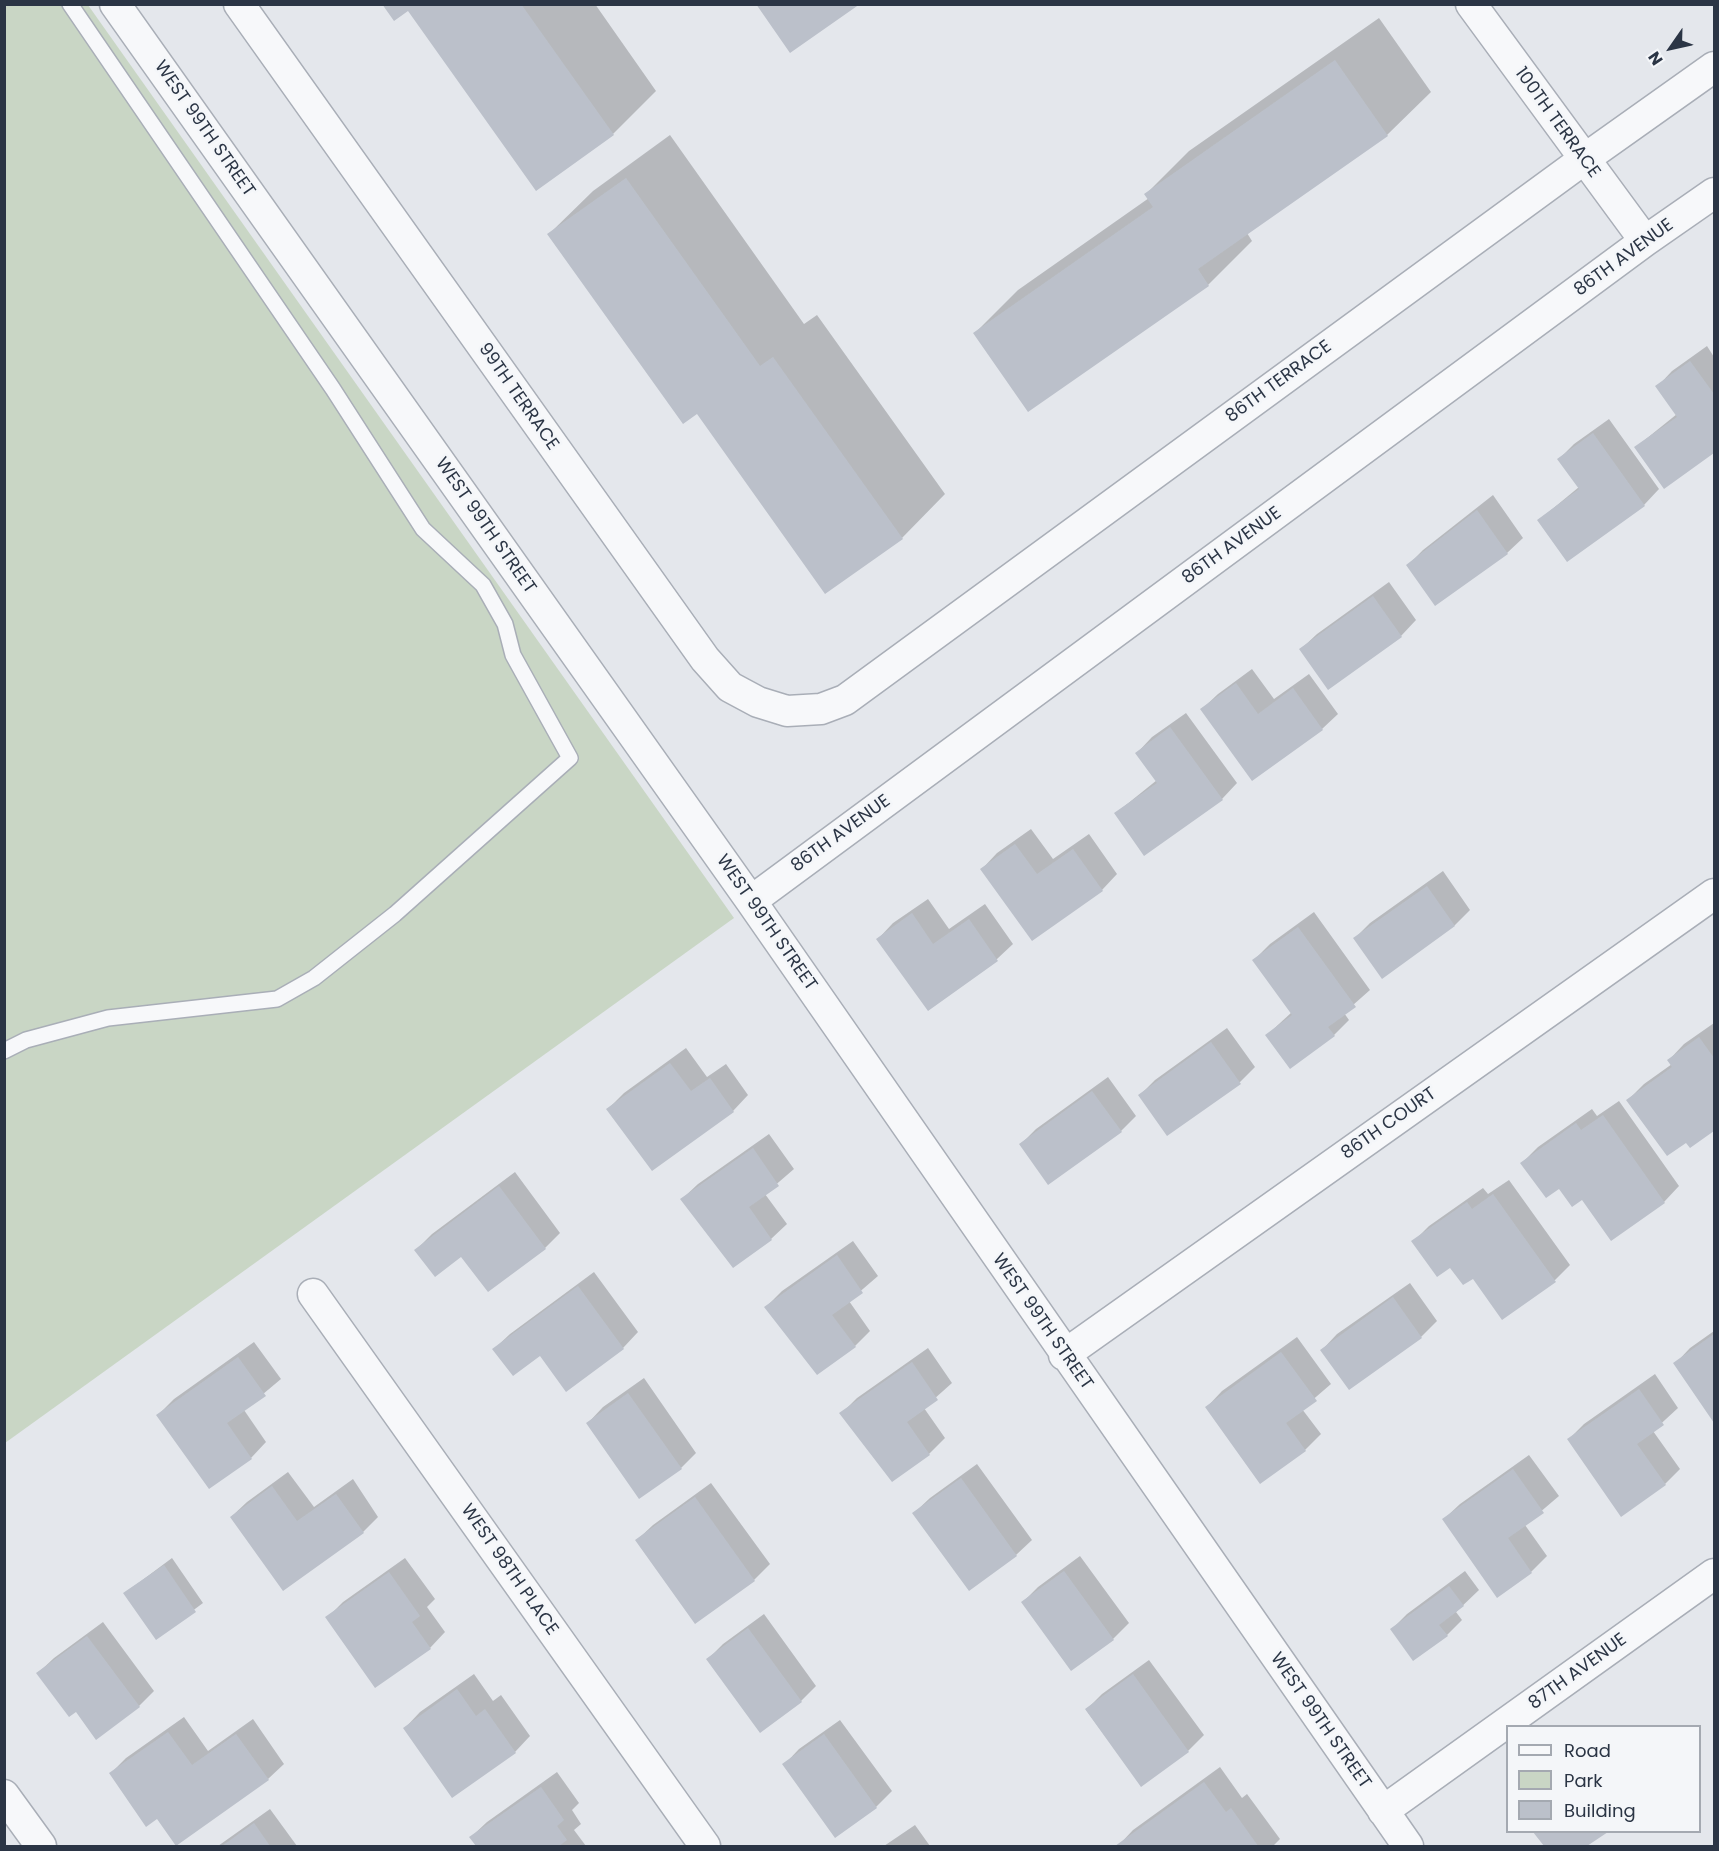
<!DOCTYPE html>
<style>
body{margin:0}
#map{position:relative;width:1719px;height:1851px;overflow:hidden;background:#e4e7ec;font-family:Poppins,sans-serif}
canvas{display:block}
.frame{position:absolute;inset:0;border:6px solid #2b3545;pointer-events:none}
.legend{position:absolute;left:1506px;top:1725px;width:195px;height:108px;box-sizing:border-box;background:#f4f6f9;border:2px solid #a4a9b1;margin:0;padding:8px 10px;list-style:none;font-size:18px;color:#2b3545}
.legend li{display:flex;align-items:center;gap:12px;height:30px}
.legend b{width:30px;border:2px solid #a4a9b1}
.north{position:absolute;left:1641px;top:18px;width:60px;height:60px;-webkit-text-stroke:4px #f4f6f9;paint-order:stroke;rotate:236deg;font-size:16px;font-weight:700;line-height:24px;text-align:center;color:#2b3545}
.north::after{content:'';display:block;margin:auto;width:21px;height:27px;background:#2b3545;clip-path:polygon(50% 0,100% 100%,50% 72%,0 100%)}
</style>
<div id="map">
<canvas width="1719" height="1851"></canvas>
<div class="frame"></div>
<ul class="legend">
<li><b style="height:8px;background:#f7f8fa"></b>Road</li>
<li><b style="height:16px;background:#c9d6c5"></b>Park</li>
<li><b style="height:16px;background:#bbc0ca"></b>Building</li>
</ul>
<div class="north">N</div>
</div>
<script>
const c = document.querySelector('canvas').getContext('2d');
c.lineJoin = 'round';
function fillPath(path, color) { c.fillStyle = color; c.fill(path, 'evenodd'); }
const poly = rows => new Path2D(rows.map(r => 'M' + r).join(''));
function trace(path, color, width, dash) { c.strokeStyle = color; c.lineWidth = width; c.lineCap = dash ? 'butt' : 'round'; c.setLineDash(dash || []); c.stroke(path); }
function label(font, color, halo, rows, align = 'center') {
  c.font = font + ' Poppins,sans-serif'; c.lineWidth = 5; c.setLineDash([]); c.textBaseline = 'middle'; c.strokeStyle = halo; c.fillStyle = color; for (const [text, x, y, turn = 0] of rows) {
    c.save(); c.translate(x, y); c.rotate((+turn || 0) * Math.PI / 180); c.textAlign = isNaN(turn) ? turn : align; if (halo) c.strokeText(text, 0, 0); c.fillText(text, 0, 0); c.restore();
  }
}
fillPath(poly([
 [5,5,88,5,734,918,5,1443]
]), '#c9d6c5');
fillPath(poly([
 [384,4,595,4,656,91,613,134,408,9],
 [1379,18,1431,92,1387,135,1247,233,1252,241,1208,285,1029,410,975,333,1018,290,1149,198,1146,194,1189,151],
 [670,135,804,324,817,315,945,494,902,538,549,234,593,191],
 [1707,346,1714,357,1714,451,1665,487,1636,447,1677,414,1657,387,1672,371],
 [1609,419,1659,489,1644,505,1539,520,1579,487,1559,459,1574,444],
 [1493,495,1523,538,1507,553,1408,565,1423,550],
 [1389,582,1416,620,1401,636,1301,649,1317,634],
 [1252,669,1274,699,1309,674,1338,714,1322,729,1202,709,1218,694],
 [1186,713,1237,783,1222,799,1116,813,1157,780,1137,753,1152,737],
 [1031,829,1053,859,1089,834,1117,874,1102,890,982,869,997,853],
 [1443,871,1470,910,1455,925,1382,977,1355,938,1370,923],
 [928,899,949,929,985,904,1013,944,997,959,928,1009,878,939,893,923],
 [1314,912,1370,990,1344,1013,1349,1020,1334,1035,1267,1035,1292,1012,1254,960,1270,944],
 [1714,1023,1714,1129,1690,1146,1687,1141,1628,1100,1644,1084,1672,1064,1669,1060,1684,1044],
 [1227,1028,1255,1067,1240,1082,1140,1095,1155,1080],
 [686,1048,707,1077,726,1064,748,1095,733,1111,608,1109,624,1093],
 [1108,1077,1136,1116,1121,1131,1021,1144,1036,1129],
 [1619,1101,1679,1186,1664,1202,1583,1198,1522,1163,1538,1147,1592,1109,1597,1116],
 [769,1134,794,1169,765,1194,787,1224,771,1239,734,1266,682,1199,698,1184],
 [515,1172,560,1233,545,1248,462,1255,416,1250,432,1234],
 [1509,1180,1570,1265,1555,1280,1474,1277,1413,1242,1429,1226,1483,1188,1488,1194],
 [853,1241,878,1276,849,1301,870,1331,855,1346,766,1307,782,1291],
 [594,1272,638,1332,623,1348,540,1354,494,1349,510,1334],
 [1410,1283,1437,1321,1421,1337,1349,1388,1322,1350,1337,1334],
 [1714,1331,1714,1420,1675,1364,1690,1348],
 [1297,1337,1331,1384,1302,1409,1321,1434,1305,1450,1260,1482,1207,1407,1222,1391],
 [254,1342,281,1379,244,1410,266,1442,251,1458,158,1415,174,1399],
 [928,1348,952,1383,924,1408,945,1438,929,1454,892,1480,841,1414,857,1398],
 [1655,1374,1678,1408,1653,1431,1680,1469,1665,1484,1569,1439,1584,1424],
 [644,1378,696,1453,681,1468,588,1423,603,1407],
 [1529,1455,1559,1496,1525,1525,1547,1556,1531,1572,1498,1596,1444,1519,1460,1504],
 [977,1464,1032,1540,1016,1555,914,1513,930,1498],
 [288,1472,314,1507,353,1479,378,1517,363,1532,231,1517,247,1502],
 [711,1483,770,1564,754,1580,695,1622,637,1540,653,1525],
 [1080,1556,1129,1623,1113,1639,1072,1669,1023,1602,1038,1587],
 [172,1558,203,1603,156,1638,125,1593],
 [405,1558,435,1599,427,1607,445,1632,430,1648,327,1618,343,1602],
 [1465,1571,1479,1590,1456,1612,1462,1620,1447,1635,1392,1629,1407,1614],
 [764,1614,816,1686,801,1701,708,1659,723,1644],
 [103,1622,154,1691,139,1706,76,1710,38,1673,54,1658],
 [1149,1660,1204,1735,1188,1751,1141,1785,1086,1710,1102,1694],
 [474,1674,493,1701,501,1695,530,1736,515,1752,405,1728,420,1712],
 [184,1717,208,1751,253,1719,284,1764,268,1779,157,1817,111,1773,126,1758],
 [840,1720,892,1791,876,1807,835,1836,784,1765,799,1749],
 [1220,1767,1242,1798,1247,1794,1280,1839,1273,1846,1118,1846,1133,1830],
 [557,1772,579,1803,572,1810,581,1824,574,1830,586,1846,478,1846,471,1837,487,1822],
 [270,1809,297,1846,218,1846],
 [915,1825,930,1846,884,1846],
 [1535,1832,1605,1832,1584,1846,1545,1846]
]), '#0003');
fillPath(poly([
 [382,4,521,4,614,135,536,191,408,11,394,21],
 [756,4,860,4,790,53],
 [1335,60,1388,136,1198,269,1209,286,1028,412,973,333,1153,207,1144,194],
 [626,178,760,366,773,357,903,539,825,594,697,414,683,424,547,234],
 [1690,361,1714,394,1714,453,1664,489,1634,447,1677,417,1655,386],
 [1593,433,1645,506,1567,562,1537,520,1579,489,1557,459],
 [1477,510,1508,554,1435,606,1406,565],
 [1373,596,1402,637,1328,690,1299,649],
 [1236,683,1258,714,1293,688,1323,730,1252,781,1200,709],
 [1170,727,1223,800,1144,856,1114,813,1157,783,1135,753],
 [1015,844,1037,874,1073,849,1103,891,1032,941,980,869],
 [1427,886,1455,926,1382,979,1353,938],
 [912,913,933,944,969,919,998,961,928,1011,876,939],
 [1298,927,1356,1007,1328,1027,1335,1036,1290,1069,1265,1035,1292,1015,1252,960],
 [1699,1037,1714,1058,1714,1131,1690,1148,1686,1143,1667,1156,1626,1100,1672,1067,1667,1060],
 [1211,1042,1241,1084,1167,1136,1138,1095],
 [670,1063,691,1091,710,1078,734,1112,652,1171,606,1109],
 [1092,1091,1122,1132,1048,1185,1019,1144],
 [1603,1115,1665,1203,1611,1241,1582,1200,1572,1207,1559,1189,1546,1198,1520,1163,1576,1123,1581,1130],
 [753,1148,779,1186,749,1207,772,1240,733,1268,680,1199],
 [499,1186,546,1249,488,1292,461,1257,435,1277,414,1250],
 [1493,1194,1556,1282,1502,1320,1473,1279,1463,1285,1450,1268,1437,1277,1411,1241,1467,1202,1472,1209],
 [837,1255,863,1293,832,1315,856,1347,817,1375,764,1307],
 [578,1286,624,1349,566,1392,540,1356,513,1376,492,1349],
 [1393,1297,1422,1338,1349,1390,1320,1350],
 [1714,1334,1714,1423,1673,1363],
 [1281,1352,1317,1401,1286,1423,1306,1451,1260,1484,1205,1407],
 [238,1357,266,1396,227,1423,252,1459,209,1489,156,1415],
 [912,1362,938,1400,907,1422,930,1455,892,1482,839,1413],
 [1639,1389,1664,1425,1637,1444,1666,1485,1621,1517,1567,1439],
 [628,1393,682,1469,639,1499,586,1423],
 [1513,1469,1544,1513,1508,1538,1532,1573,1497,1598,1442,1519],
 [961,1478,1017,1556,969,1591,912,1513],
 [272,1486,297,1521,336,1494,364,1533,283,1591,230,1517],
 [695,1497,755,1581,695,1624,635,1540],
 [164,1565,196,1612,156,1640,123,1593],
 [1064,1571,1114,1640,1071,1671,1021,1602],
 [389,1572,420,1616,412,1622,431,1649,375,1688,325,1617],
 [1449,1586,1464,1606,1439,1625,1448,1636,1413,1661,1390,1629],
 [748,1628,802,1702,760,1733,706,1659],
 [87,1636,140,1707,96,1740,76,1712,69,1717,36,1673],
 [1133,1674,1189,1752,1141,1787,1085,1709],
 [457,1689,476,1716,485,1709,516,1753,452,1798,403,1728],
 [168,1732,192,1765,236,1734,269,1780,176,1846,157,1819,146,1827,109,1773],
 [824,1734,877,1808,835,1838,782,1764],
 [1204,1782,1226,1812,1231,1808,1258,1846,1115,1846],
 [541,1787,564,1820,557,1826,567,1840,559,1846,476,1846,469,1837],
 [254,1823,270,1846,222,1846],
 [1533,1832,1608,1832,1587,1846,1544,1846]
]), '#bbc0ca');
const service = poly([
 [4,1051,26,1040,108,1018,277,999,314,978,395,914,570,758,513,655,505,624,483,585,423,529,333,389,70,4]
]);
const minor = poly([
 [115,4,751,901,1408,1846],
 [239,4,705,659,730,687,758,702,787,711,821,709,845,700,1583,160,1714,67],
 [1471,4,1645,241],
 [751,901,1645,241,1714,193],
 [313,1294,705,1846],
 [1064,1355,1714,894],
 [4,1795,41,1846],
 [1383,1811,1714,1574]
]);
trace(service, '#a9aeb7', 18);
trace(minor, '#a9aeb7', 33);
trace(service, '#f7f8fa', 15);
trace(minor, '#f7f8fa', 30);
label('18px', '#2b3545', '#f4f6f9', [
 ["100TH TERRACE",1557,123,54],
 ["WEST 99TH STREET",204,129,55],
 ["86TH AVENUE",1624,258,-36],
 ["86TH TERRACE",1279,382,-36],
 ["99TH TERRACE",518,397,55],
 ["WEST 99TH STREET",485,526,55],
 ["86TH AVENUE",1232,546,-36],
 ["86TH AVENUE",841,834,-36],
 ["WEST 99TH STREET",766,923,55],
 ["86TH COURT",1389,1124,-35],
 ["WEST 99TH STREET",1042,1322,55],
 ["WEST 98TH PLACE",509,1570,55],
 ["87TH AVENUE",1578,1672,-36],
 ["WEST 99TH STREET",1320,1721,55]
]);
</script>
